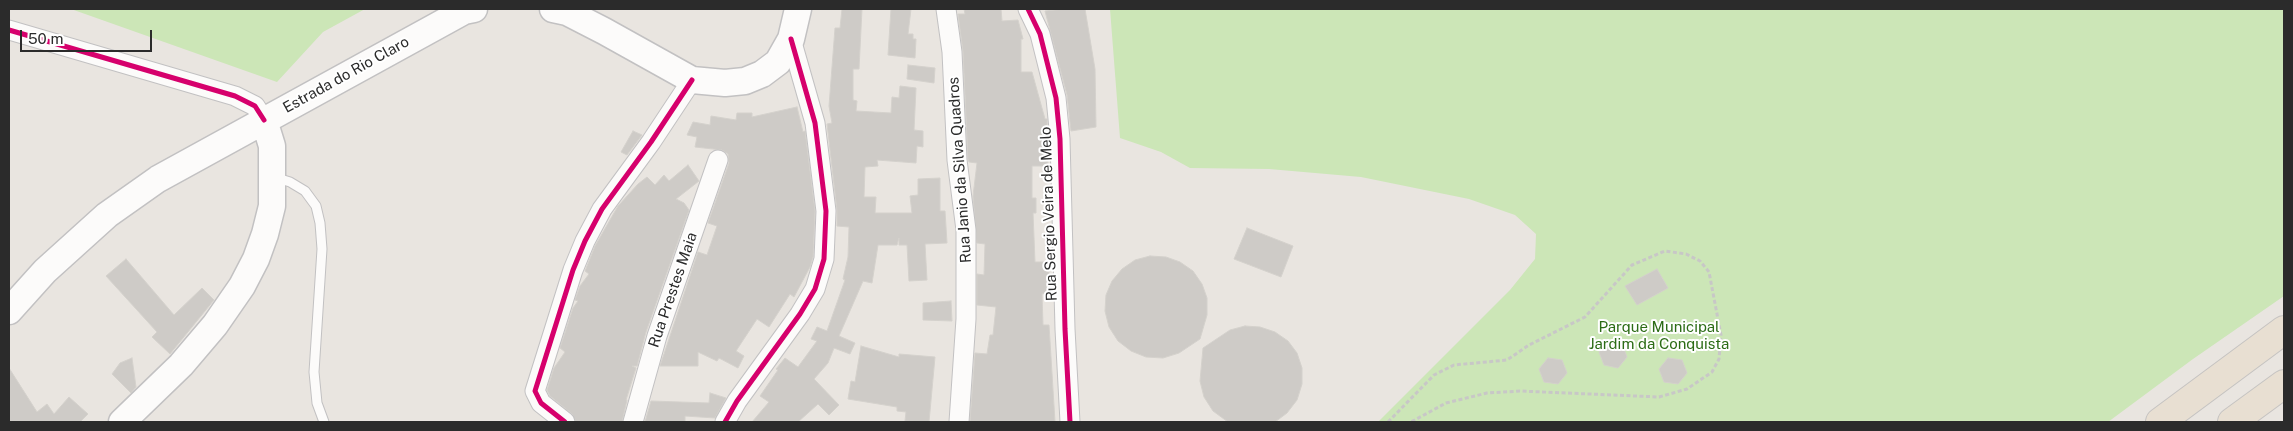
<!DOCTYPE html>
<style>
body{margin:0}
#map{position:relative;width:2293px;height:431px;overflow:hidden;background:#e9e5e0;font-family:"Public Sans",sans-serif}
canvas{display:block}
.frame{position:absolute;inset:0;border:10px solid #2b2b2b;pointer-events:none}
.scale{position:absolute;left:20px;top:30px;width:132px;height:22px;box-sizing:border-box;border:2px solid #2b2b2b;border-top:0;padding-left:6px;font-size:15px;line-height:18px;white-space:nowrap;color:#2b2b2b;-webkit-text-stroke:4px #fff;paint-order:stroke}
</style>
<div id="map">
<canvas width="2293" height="431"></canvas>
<div class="frame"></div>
<div class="scale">50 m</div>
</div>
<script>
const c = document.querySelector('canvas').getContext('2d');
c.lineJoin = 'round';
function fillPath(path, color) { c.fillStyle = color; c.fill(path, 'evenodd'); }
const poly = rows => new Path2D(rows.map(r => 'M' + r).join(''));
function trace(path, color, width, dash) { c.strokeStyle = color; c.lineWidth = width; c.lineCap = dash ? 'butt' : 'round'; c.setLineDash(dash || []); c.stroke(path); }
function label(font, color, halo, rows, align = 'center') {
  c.font = font + ' "Public Sans",sans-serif'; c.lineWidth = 4; c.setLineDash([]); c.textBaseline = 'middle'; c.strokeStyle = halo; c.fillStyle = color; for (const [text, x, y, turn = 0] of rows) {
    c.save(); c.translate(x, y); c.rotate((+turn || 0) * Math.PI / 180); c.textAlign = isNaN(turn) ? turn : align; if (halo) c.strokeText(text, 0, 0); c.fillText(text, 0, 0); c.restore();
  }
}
fillPath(poly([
 [71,9,365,9,323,32,277,82],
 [1110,9,2284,9,2284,296,2193,359,2108,422,1378,422,1510,290,1535,259,1536,234,1515,215,1469,199,1361,177,1269,169,1190,168,1161,152,1120,138]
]), '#cce6b7');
const building = poly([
 [842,9,862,9,859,69,853,69,853,100,857,101,856,111,891,113,892,97,899,98,900,86,916,88,914,130,923,131,923,147,917,146,916,163,877,160,878,166,865,167,864,197,876,197,875,213,912,213,910,196,918,195,918,179,940,178,940,211,945,211,947,243,925,244,927,280,909,281,907,245,899,245,899,238,897,245,878,245,872,283,863,281,839,336,855,343,850,354,834,348,828,363,814,379,839,405,829,415,818,404,798,422,752,422,769,402,760,396,778,370,776,369,785,358,798,367,817,341,811,339,817,327,827,331,845,280,843,279,848,257,849,227,837,226,837,210,827,124,832,123,829,106,835,28,840,28,842,9],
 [891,9,911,9,908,34,913,34,913,39,916,39,915,58,888,55,891,9],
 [964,9,1001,9,1002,21,1018,20,1023,39,1021,39,1021,72,1032,72,1045,119,1047,119,1048,166,1032,166,1032,198,1036,198,1036,213,1033,213,1035,262,1049,262,1049,293,1042,294,1043,325,1049,325,1055,422,970,422,975,353,987,354,990,335,993,335,996,307,977,305,977,274,984,275,985,244,977,243,973,196,977,163,969,162,968,159,963,51,958,14,965,14,964,9],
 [1064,9,1085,9,1095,69,1096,127,1071,131,1067,95,1045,11,1064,9],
 [908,65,935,68,934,83,907,79,908,65],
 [797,107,803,132,805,131,815,211,813,257,810,267,794,297,790,294,769,327,757,319,736,351,744,356,738,368,719,358,717,361,698,352,698,366,660,366,698,252,707,255,717,226,708,223,729,163,728,154,722,150,695,147,697,137,687,135,693,122,710,125,711,116,736,120,737,113,752,113,752,117,797,107],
 [633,131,642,135,627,155,621,152,633,131],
 [688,165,699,181,676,199,684,203,689,210,646,332,637,366,632,366,636,368,626,400,627,400,622,422,576,422,572,414,550,396,547,390,554,368,565,352,560,348,573,308,578,301,575,300,580,286,589,274,585,271,595,246,618,206,638,184,647,177,655,185,664,175,669,181,688,165],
 [1247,228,1293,246,1281,277,1234,259,1247,228],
 [1150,256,1166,257,1180,262,1193,271,1202,284,1207,298,1207,315,1200,339,1179,353,1163,358,1146,357,1131,351,1118,341,1109,327,1105,311,1106,295,1112,281,1122,269,1135,260,1150,256],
 [126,259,174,315,202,288,214,300,170,354,152,337,157,332,106,276,126,259],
 [1657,269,1668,288,1637,305,1625,286,1657,269],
 [951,301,952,321,923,320,923,303,951,301],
 [1245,326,1260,327,1275,332,1288,341,1297,353,1302,368,1302,384,1297,400,1287,413,1275,422,1228,422,1213,411,1204,397,1200,381,1203,348,1230,330,1245,326],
 [1608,342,1622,344,1627,357,1618,368,1604,365,1599,352,1608,342],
 [861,346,899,357,899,354,935,357,929,422,905,421,906,412,897,411,897,407,848,399,851,381,855,382,861,346],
 [132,358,136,387,131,393,112,374,120,363,132,358],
 [1548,358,1562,360,1567,373,1558,384,1544,382,1539,369,1548,358],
 [1668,358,1682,360,1687,373,1678,384,1664,382,1659,369,1668,358],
 [9,368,37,412,47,404,54,414,69,397,88,414,80,422,9,422,9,368],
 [710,393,726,398,715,418,685,416,685,422,645,422,651,401,709,403,710,393]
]);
fillPath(building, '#cecbc7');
trace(building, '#d4d1cc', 1);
const service = poly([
 [274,177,290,182,305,191,316,206,320,223,322,249,314,372,317,403,324,422]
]);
const minor = poly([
 [946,9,952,52,957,160,966,230,966,319,959,422],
 [1028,9,1040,34,1056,98,1060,139,1065,329,1070,422],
 [9,30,235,96,255,106,264,120],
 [565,422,541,403,535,391,573,270,585,241,602,209,651,142,692,80],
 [633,422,657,336,718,160],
 [725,422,737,401,800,314,815,289,824,259,826,211,815,123,791,39]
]);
const secondary = poly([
 [553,9,567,12,604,31,692,80,725,83,745,81,762,74,778,62,791,39,798,9],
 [9,311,45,271,107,215,158,179,464,11,474,9],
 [122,422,181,365,215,325,242,286,256,259,265,234,272,206,272,146,264,120]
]);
const trunk = poly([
 [2160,422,2284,330],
 [2232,422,2284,384]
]);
trace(service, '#c2c1c2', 11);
trace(minor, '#c2c1c2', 21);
trace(secondary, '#c2c1c2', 29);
trace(trunk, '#c5c3c1', 30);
trace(poly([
 [1388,422,1434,375,1454,365,1507,360,1529,345,1585,317,1632,265,1665,251,1686,254,1700,261,1709,272,1721,335,1719,359,1712,372,1687,389,1659,397,1520,391,1487,393,1446,403,1411,422]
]), '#c8c7c7', 3, [4, 2.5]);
trace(service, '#fcfbfa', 9);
trace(minor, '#fcfbfa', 19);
trace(secondary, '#fcfbfa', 26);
trace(trunk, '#e8dfd2', 28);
trace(poly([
 [1028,9,1040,34,1056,98,1060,139,1065,329,1070,422],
 [9,30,235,96,255,106,264,120],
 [565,422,541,403,535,391,573,270,585,241,602,209,651,142,692,80],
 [725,422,737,401,800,314,815,289,824,259,826,211,815,123,791,39]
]), '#d6006c', 5);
label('15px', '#2b2b2b', '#fff', [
 ["Estrada do Rio Claro",346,75,-29],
 ["Rua Janio da Silva Quadros",960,170,-94],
 ["Rua Sergio Veira de Melo",1049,214,-92],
 ["Rua Prestes Maia",673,290,-71]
]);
label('15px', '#2c6c16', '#fff', [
 ["Parque Municipal",1659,327],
 ["Jardim da Conquista",1659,344]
]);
</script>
